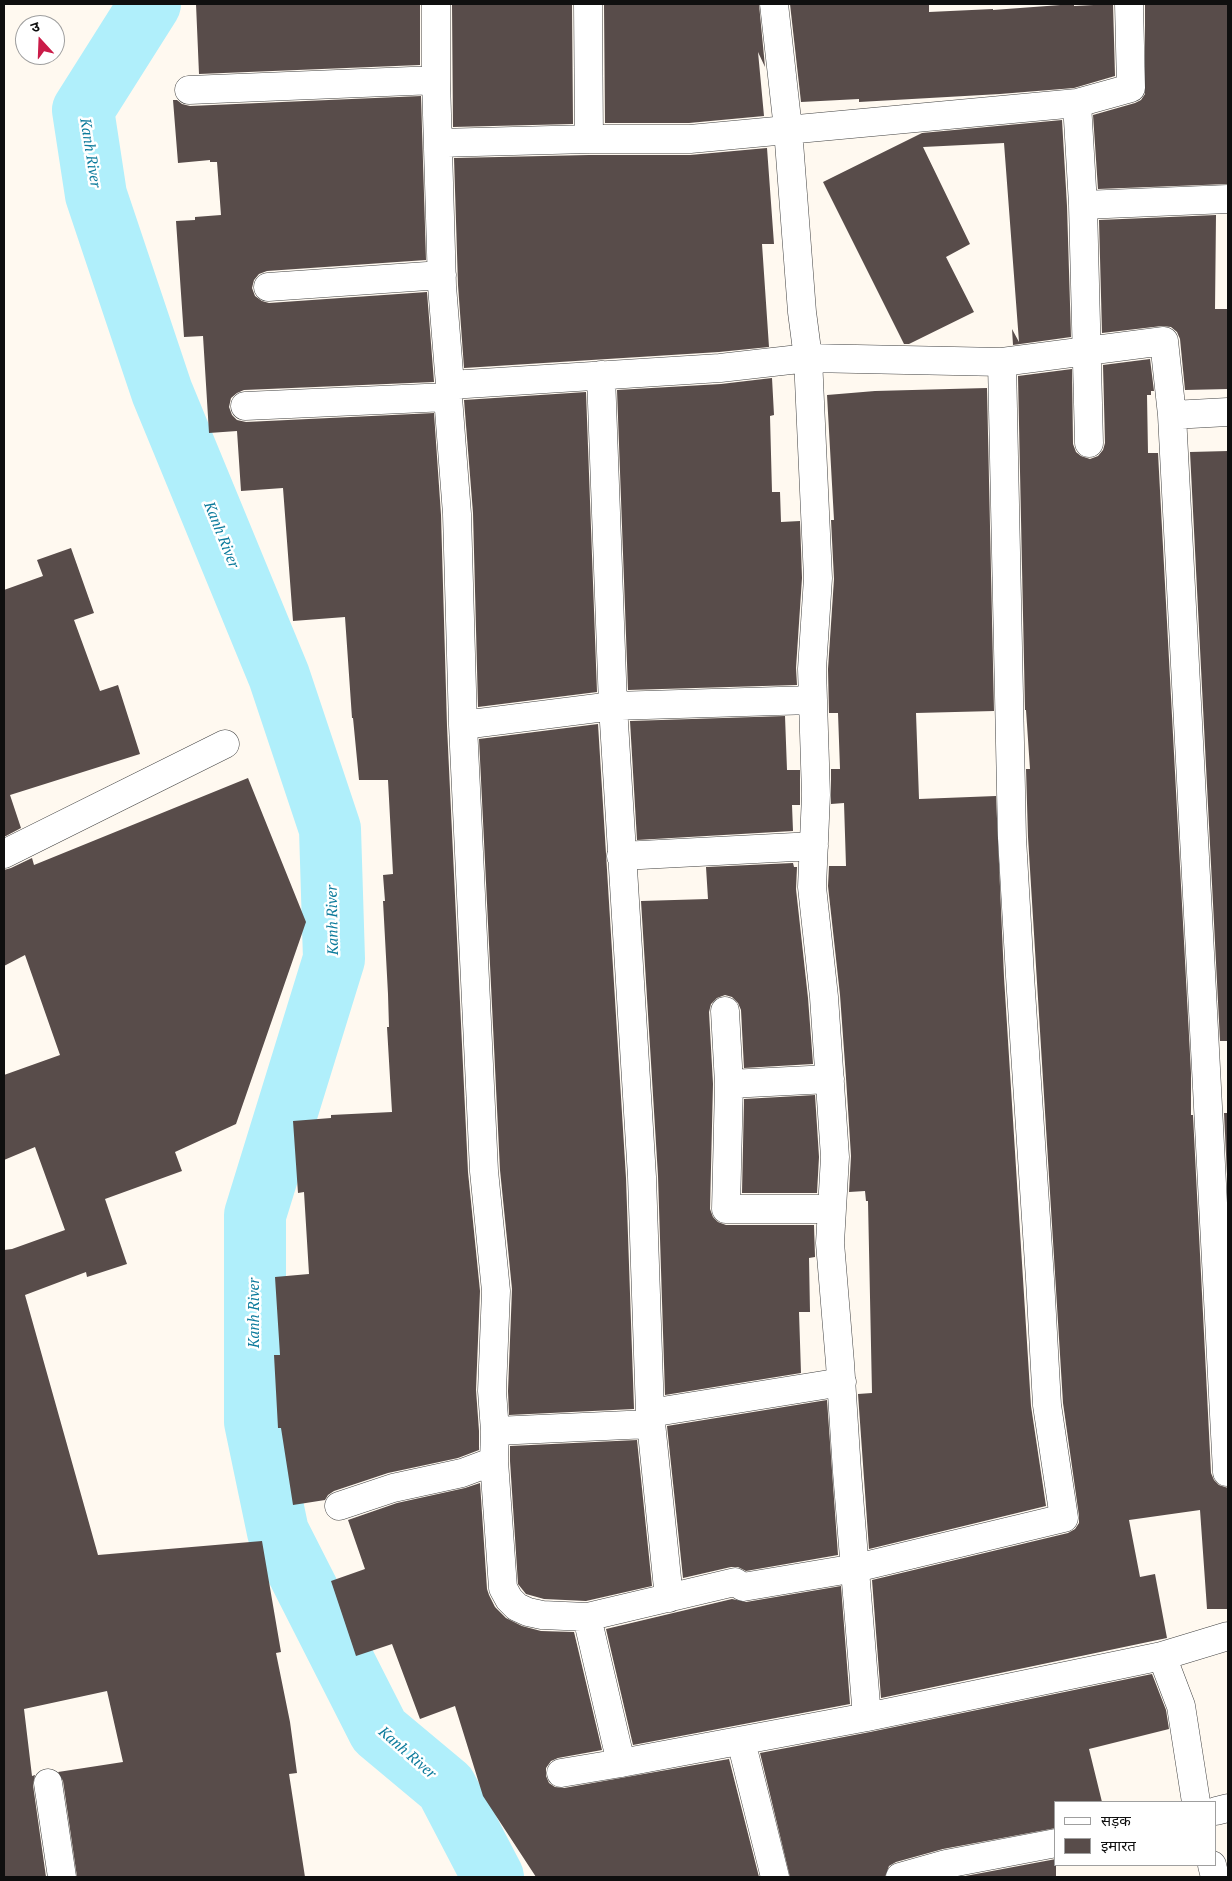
<!DOCTYPE html>
<meta charset="utf-8">
<style>
body{margin:0}
#map{position:relative;width:1232px;height:1881px;overflow:hidden;background:#fff9f0;font-family:"PT Serif","Noto Sans Devanagari",serif}
canvas{display:block}
.frame{position:absolute;inset:0;border:5px solid #0f0f0f;pointer-events:none}
.legend{position:absolute;left:1054px;top:1801px;width:162px;height:65px;box-sizing:border-box;background:#fff;border:1px solid #9f9f9f;margin:0;padding:6px 9px;list-style:none;font-size:15px;color:#0f0f0f}
.legend li{display:flex;align-items:center;gap:10px;height:25px}
.legend b{width:25px;border:1px solid #9f9f9f}
.north{position:absolute;left:15px;top:15px;width:50px;height:50px;box-sizing:border-box;background:#fff;border:1px solid #9f9f9f;border-radius:50%;rotate:340deg;font-size:14px;font-weight:700;line-height:20px;text-align:center;color:#0f0f0f}
.north::after{content:'';display:block;margin:auto;width:18px;height:22px;background:#ca1b48;clip-path:polygon(50% 0,100% 100%,50% 72%,0 100%)}
</style>
<div id="map">
<canvas width="1232" height="1881"></canvas>
<div class="frame"></div>
<ul class="legend">
<li><b style="height:6px;background:#fff"></b>सड़क</li>
<li><b style="height:14px;background:#584c4a"></b>इमारत</li>
</ul>
<div class="north">उ</div>
</div>
<script>
const c = document.querySelector('canvas').getContext('2d');
c.lineJoin = 'round';
const poly = rows => new Path2D(rows.map(r => 'M' + r).join(''));
function trace(path, color, width, dash) { c.strokeStyle = color; c.lineWidth = width; c.lineCap = dash ? 'butt' : 'round'; c.setLineDash(dash || []); c.stroke(path); }
function fillPath(path, color) { c.fillStyle = color; c.fill(path, 'evenodd'); }
function label(font, color, halo, rows, align = 'center') {
  c.font = font + ' "PT Serif",serif'; c.lineWidth = 5; c.setLineDash([]); c.textBaseline = 'middle'; c.strokeStyle = halo; c.fillStyle = color; for (const [text, x, y, turn = 0] of rows) {
    c.save(); c.translate(x, y); c.rotate((+turn || 0) * Math.PI / 180); c.textAlign = isNaN(turn) ? turn : align; if (halo) c.strokeText(text, 0, 0); c.fillText(text, 0, 0); c.restore();
  }
}
trace(poly([
 [150,4,83,110,96,195,162,392,279,676,330,829,334,959,255,1215,255,1422,278,1532,379,1731,446,1787,493,1877]
]), '#b0effb', 62);
fillPath(poly([
 [196,4,420,4,420,65,199,74],
 [452,4,572,4,573,124,453,127],
 [604,4,759,4,765,67,758,52,764,116,689,123,605,123],
 [790,4,929,4,929,12,993,9,993,10,1074,4,1074,6,1113,4,1115,76,1074,88,1000,94,859,102,859,99,801,102],
 [1145,4,1228,4,1228,184,1098,189,1093,115,1135,103,1141,100,1145,94],
 [421,96,426,260,267,271,259,274,254,280,252,288,255,296,262,301,269,303,427,292,434,382,244,390,237,393,231,398,229,407,232,415,237,420,246,422,434,413,441,515,447,726,468,1172,480,1291,476,1390,479,1431,479,1450,458,1458,388,1473,334,1491,328,1495,325,1500,293,1505,281,1428,278,1428,274,1355,280,1355,275,1277,309,1274,304,1192,298,1193,293,1121,331,1118,331,1115,392,1112,387,1027,389,1027,388,994,383,901,385,901,383,875,393,874,388,780,359,780,353,718,352,718,345,617,293,621,283,488,241,491,237,431,209,433,203,336,184,337,176,221,195,220,195,217,221,215,217,162,210,162,210,160,178,163,173,100,177,100,182,104,190,106],
 [1062,120,1067,206,1071,337,1013,345,1012,329,1019,342,1004,143,923,147,970,244,946,257,974,312,909,344,904,344,823,182,922,133],
 [767,148,774,244,762,244,769,347,719,352,464,368,458,285,454,158,589,155,690,155],
 [1216,215,1215,309,1228,309,1228,389,1185,390,1180,339,1177,332,1171,327,1162,326,1102,333,1099,220],
 [1150,359,1154,391,1151,391,1151,395,1147,395,1148,453,1158,453,1191,1073,1191,1115,1193,1115,1211,1473,1214,1480,1219,1485,1228,1488,1228,1609,1207,1609,1200,1510,1129,1520,1140,1577,1155,1574,1167,1638,881,1698,872,1580,1068,1533,1075,1529,1079,1523,1079,1516,1063,1403,1028,837,1026,769,1030,769,1026,710,1025,710,1018,376,1072,369,1073,444,1076,452,1081,456,1090,459,1098,456,1103,450,1105,443,1103,365],
 [772,378,774,415,770,416,772,492,780,492,781,522,800,521,802,578,796,668,797,685,628,690,617,390,721,384],
 [987,388,994,711,916,713,919,799,996,796,1004,977,1031,1406,1046,1506,869,1549,858,1394,872,1393,868,1201,866,1201,865,1191,849,1192,851,1156,846,1078,840,995,828,886,829,866,846,866,844,803,831,804,831,769,840,769,838,713,829,713,828,669,834,579,831,520,834,520,827,395,875,391],
 [586,392,597,692,478,707,473,513,464,400],
 [1228,451,1228,1041,1220,1041,1190,452],
 [71,548,94,613,74,620,100,691,118,685,140,754,10,795,21,828,4,837,4,590,43,576,37,560],
 [785,716,787,770,800,770,800,805,792,805,793,831,637,840,630,721],
 [598,724,626,1178,634,1409,509,1415,508,1391,512,1289,500,1170,479,739],
 [248,778,306,922,236,1124,175,1152,182,1171,105,1199,127,1264,87,1277,86,1272,25,1295,98,1555,262,1541,281,1652,276,1653,290,1722,297,1773,289,1774,305,1877,77,1877,63,1781,58,1772,123,1762,107,1691,24,1709,32,1776,35,1775,33,1785,46,1877,4,1877,4,1250,12,1249,65,1230,35,1147,4,1160,4,1075,60,1055,25,955,4,966,4,870,11,868,32,858,34,865],
 [793,863,794,867,797,867,796,889,808,998,813,1064,744,1068,741,1010,738,1003,732,997,725,995,717,998,711,1004,709,1012,713,1084,710,1209,713,1217,718,1222,726,1225,814,1225,815,1257,809,1258,810,1312,799,1312,801,1373,665,1395,658,1176,641,901,708,899,706,867],
 [815,1095,819,1157,817,1193,742,1193,744,1099],
 [1224,1113,1228,1113,1228,1195],
 [827,1400,838,1555,746,1571,738,1567,731,1567,683,1578,667,1426],
 [637,1440,652,1586,586,1601,544,1599,526,1594,518,1584,510,1461,510,1446],
 [480,1483,487,1589,489,1595,495,1607,506,1618,522,1626,541,1631,574,1632,602,1750,558,1758,551,1761,546,1768,546,1776,549,1783,555,1787,564,1788,729,1759,759,1877,536,1877,483,1796,455,1706,420,1719,392,1644,356,1656,331,1581,365,1569,348,1520,397,1503,465,1488],
 [841,1586,850,1704,633,1745,606,1629,732,1599,746,1602],
 [1152,1674,1166,1710,1169,1729,1089,1749,1102,1802,1056,1802,1056,1828,943,1849,896,1862,889,1866,885,1877,790,1877,760,1753,870,1732],
 [1056,1859,1056,1877,960,1877]
]), '#584c4a');
const minor = poly([
 [436,4,436,80,442,286,450,385,448,397,457,514,463,725,613,706,812,700],
 [588,4,589,139],
 [774,4,788,129,802,312,808,358,818,578,812,669,816,795,812,887,824,997,835,1157,830,1243,840,1363,847,1472,867,1717,1162,1656,1181,1706,1196,1802],
 [189,90,436,80],
 [1077,103,1131,88,1129,4],
 [438,143,589,139,690,139,1077,103,1083,205,1228,199],
 [1083,205,1089,443],
 [268,287,442,275],
 [601,375,613,706,642,1177,650,1413,669,1598],
 [450,385,720,368,808,358,1002,362,1164,341,1172,415,1228,412],
 [245,406,448,397],
 [1172,415,1227,1472,1228,1472],
 [4,854,225,744],
 [621,856,814,846],
 [725,1011,729,1084,726,1209,832,1209],
 [729,1084,830,1079],
 [650,1413,842,1382],
 [495,1431,650,1424],
 [494,1461,503,1588,509,1599,517,1607,528,1612,542,1615,587,1617,735,1582,743,1587,856,1568,1064,1518,1047,1405,1040,1279,1020,976,1012,838,1002,362],
 [339,1506,393,1488,462,1473,494,1461,495,1431,492,1391,496,1291,484,1171,463,725],
 [587,1617,621,1763],
 [1162,1656,1228,1636],
 [741,1741,775,1877],
 [561,1773,621,1763,867,1717],
 [48,1783,62,1877],
 [1216,1811,1228,1808],
 [1212,1865,1215,1877],
 [900,1877,946,1864,1056,1843]
]);
trace(minor, '#424242', 29);
trace(minor, '#fff', 28);
label('italic 15px', '#0d7b9c', '#fff', [
 ["Kanh River",90,153,81],
 ["Kanh River",221,535,68],
 ["Kanh River",333,920,-91],
 ["Kanh River",255,1313,-90],
 ["Kanh River",407,1753,41]
]);
</script>
